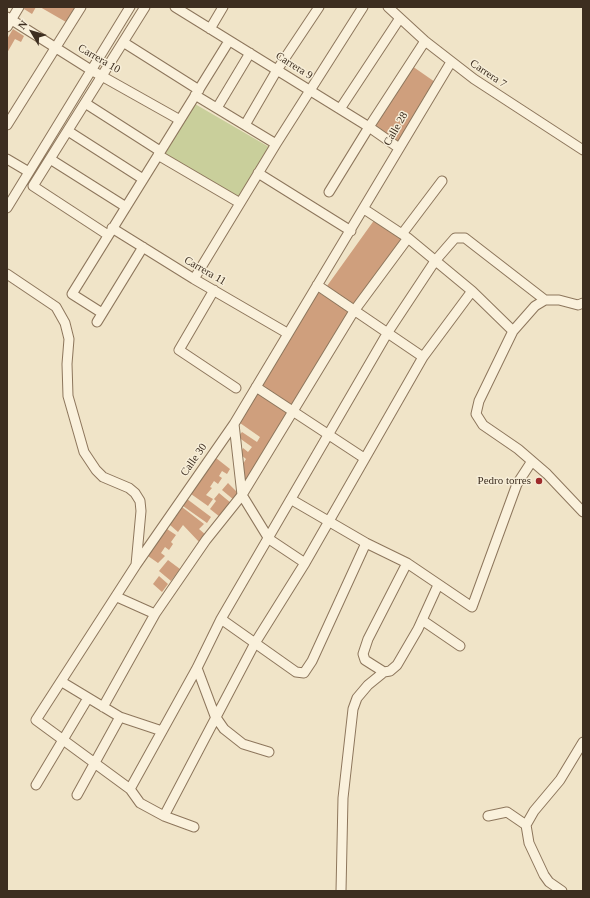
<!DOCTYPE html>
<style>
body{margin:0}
#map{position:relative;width:590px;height:898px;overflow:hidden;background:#f0e4c8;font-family:Georgia,serif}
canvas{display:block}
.frame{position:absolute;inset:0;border:8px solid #3d2e20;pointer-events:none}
.north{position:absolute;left:12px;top:12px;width:40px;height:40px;-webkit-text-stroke:3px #f7eed8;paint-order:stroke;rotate:308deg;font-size:11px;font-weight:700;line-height:16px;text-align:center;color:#3d2e20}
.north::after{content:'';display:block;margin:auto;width:14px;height:18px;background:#3d2e20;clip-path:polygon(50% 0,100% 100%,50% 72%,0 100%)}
</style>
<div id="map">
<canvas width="590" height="898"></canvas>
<div class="frame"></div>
<div class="north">N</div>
</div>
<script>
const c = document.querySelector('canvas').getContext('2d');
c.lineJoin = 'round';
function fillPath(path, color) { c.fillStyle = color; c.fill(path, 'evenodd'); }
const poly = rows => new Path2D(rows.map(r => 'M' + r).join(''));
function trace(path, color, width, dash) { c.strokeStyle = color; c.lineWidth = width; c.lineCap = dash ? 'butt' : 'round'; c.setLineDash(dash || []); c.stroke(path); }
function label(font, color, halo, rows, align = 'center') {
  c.font = font + ' Georgia,serif'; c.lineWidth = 3; c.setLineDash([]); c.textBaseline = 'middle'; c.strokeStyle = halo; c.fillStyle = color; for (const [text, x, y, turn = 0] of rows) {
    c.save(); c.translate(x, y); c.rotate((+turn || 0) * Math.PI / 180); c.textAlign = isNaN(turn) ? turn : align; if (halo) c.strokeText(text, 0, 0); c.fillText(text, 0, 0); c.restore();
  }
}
fillPath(poly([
 [195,104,269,147,238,198,165,154]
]), '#c9cf9b');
fillPath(poly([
 [25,7,36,7,32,14,24,9],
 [40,7,75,7,66,22],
 [13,29,24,36,21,42,15,39,7,53,7,39],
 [412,66,435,82,398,142,373,126],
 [375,219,404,239,354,307,327,286],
 [318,292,350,312,292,409,259,386],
 [258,392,289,414,246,483,241,479,243,464,246,459,240,454,243,448,248,452,252,447,238,437,242,432,257,442,260,437,240,423],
 [216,458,230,469,227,474,222,471,219,476,222,478,218,484,214,481,210,487,212,488,206,495,213,499,208,506,191,494],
 [228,483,238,493,234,500,222,490],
 [219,493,231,503,220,517,210,509,216,501,214,499],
 [187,499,211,517,207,523,183,506],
 [182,507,204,524,199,529,206,535,200,543,183,525,178,532,170,525],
 [167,529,176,535,171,542,173,544,169,550,165,547,161,553,165,556,158,563,148,556],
 [168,560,180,569,171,581,159,571],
 [159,576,168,584,162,592,153,584]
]), '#cf9f7d');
const minor = poly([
 [175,7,369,127,399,148],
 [388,7,425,41,474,79,583,150],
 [7,17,91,70,180,120],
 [7,27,19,7],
 [210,29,223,7],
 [123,42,199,90],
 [195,95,276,144],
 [85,103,160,151],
 [217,108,250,53],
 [340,109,400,18],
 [7,125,81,7],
 [245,125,277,70,319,7],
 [68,131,143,179],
 [158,155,240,203],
 [7,159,29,172],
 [50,159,126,207],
 [258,173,351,231],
 [329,192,369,127,425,41],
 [7,208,130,7],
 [364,209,408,238,472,291,513,331],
 [112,228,194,279,287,333],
 [402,234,442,181],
 [108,235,33,186,145,7],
 [7,274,56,307,65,323,69,339,67,364,68,396,84,452,96,470,103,477,129,488,135,493,140,501,141,511,136,565],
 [194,279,276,144,363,7],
 [317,285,423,357],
 [214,290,179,350,236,388],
 [583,303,578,305,559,300,545,300,535,306,513,331,479,401,476,414,483,425,518,449,547,474,583,512],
 [102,313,72,294,229,41],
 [97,322,143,247],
 [256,387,364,458],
 [234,424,242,495,269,539,305,563],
 [292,500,366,543,407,563,472,607,517,484,532,461],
 [117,597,155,614],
 [221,619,296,672,304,673,312,661,366,543],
 [422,620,460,646],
 [197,668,215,716,224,729,243,744,269,752],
 [384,672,365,660,363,654,368,639,407,563],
 [62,682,120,717,162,731],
 [103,707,155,614,206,540,242,495,354,311,408,238],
 [36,785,88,698],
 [130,789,197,668,221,619,388,332,435,261,455,238,465,238,545,300],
 [77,795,120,717],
 [164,816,255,643,305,563,423,357,472,291],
 [488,816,507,812,526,825],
 [194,827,164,816,140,803,130,789,36,720,136,565,234,424,451,62],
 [341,891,343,798,353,709,357,698,368,685,384,672,390,671,397,665,418,629,438,585],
 [562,891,549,882,544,875,529,843,526,825,534,811,560,780,583,742]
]);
trace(minor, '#8d765c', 11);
trace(minor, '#faf1dc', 9);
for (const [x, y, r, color] of [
 [539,481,4,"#9e2a2b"]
]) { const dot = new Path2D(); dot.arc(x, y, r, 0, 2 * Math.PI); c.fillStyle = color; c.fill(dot); trace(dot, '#f7eed8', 1.5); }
label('11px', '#3d2e20', '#f7eed8', [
 ["Carrera 10",99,59,30],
 ["Carrera 9",294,66,32],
 ["Carrera 7",488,74,34],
 ["Calle 28",396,129,-60],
 ["Carrera 11",205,271,30],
 ["Calle 30",194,460,-55]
]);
label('11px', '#3d2e20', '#f7eed8', [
 ["Pedro torres",531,481]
], 'right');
</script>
